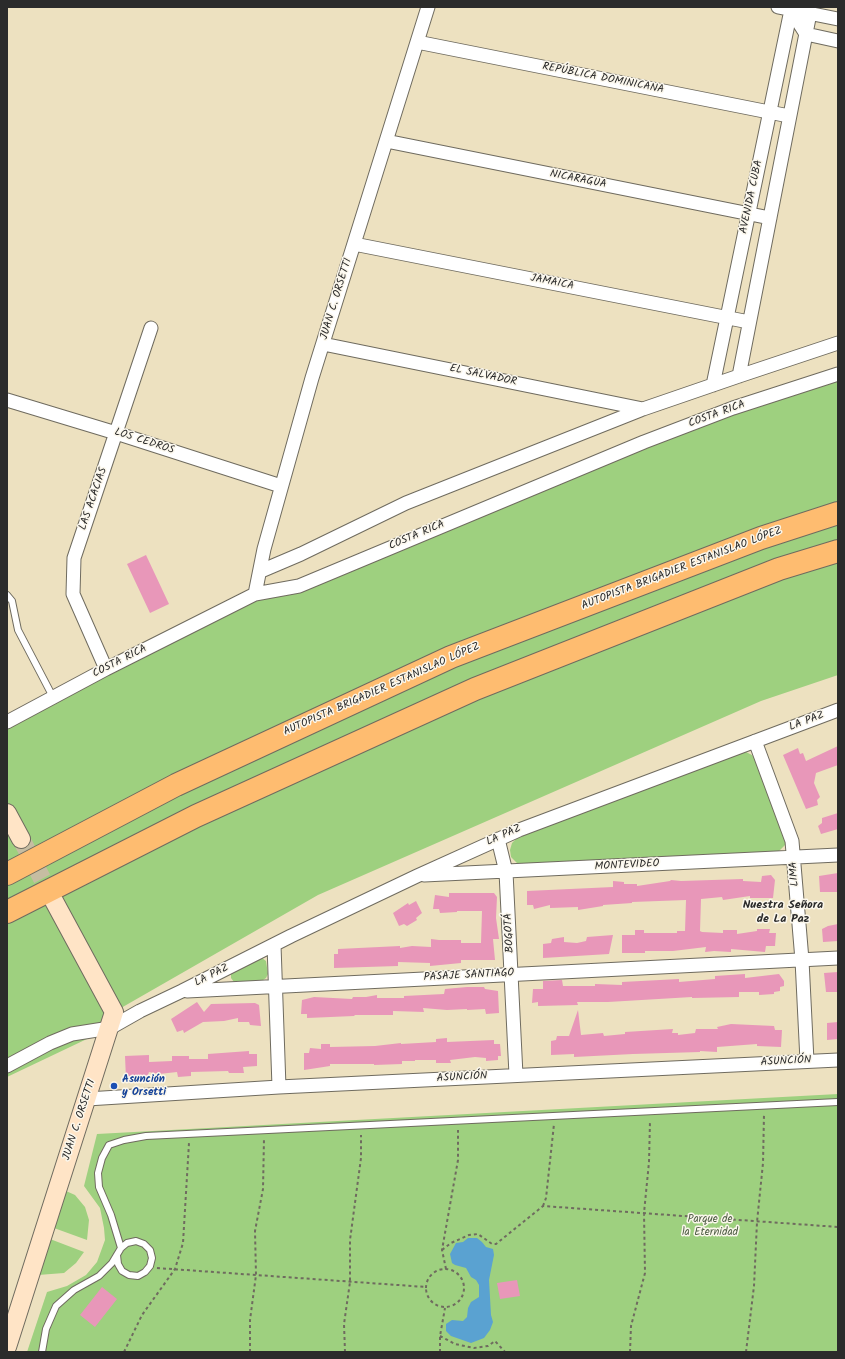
<!DOCTYPE html>
<meta charset="utf-8">
<style>
body{margin:0}
#map{position:relative;width:845px;height:1359px;overflow:hidden;background:#ede1c0;font-family:Kalam,sans-serif}
canvas{display:block}
.frame{position:absolute;inset:0;border:8px solid #2b2b2b;pointer-events:none}
</style>
<div id="map">
<canvas width="845" height="1359"></canvas>
<div class="frame"></div>
</div>
<script>
const c = document.querySelector('canvas').getContext('2d');
c.lineJoin = 'round';
function fillPath(path, color) { c.fillStyle = color; c.fill(path, 'evenodd'); }
const poly = rows => new Path2D(rows.map(r => 'M' + r).join(''));
function trace(path, color, width, dash) { c.strokeStyle = color; c.lineWidth = width; c.lineCap = dash ? 'butt' : 'round'; c.setLineDash(dash || []); c.stroke(path); }
function label(font, color, halo, rows, align = 'center') {
  c.font = font + ' Kalam,sans-serif'; c.lineWidth = 3; c.setLineDash([]); c.textBaseline = 'middle'; c.strokeStyle = halo; c.fillStyle = color; for (const [text, x, y, turn = 0] of rows) {
    c.save(); c.translate(x, y); c.rotate((+turn || 0) * Math.PI / 180); c.textAlign = isNaN(turn) ? turn : align; if (halo) c.strokeText(text, 0, 0); c.fillText(text, 0, 0); c.restore();
  }
}
fillPath(poly([
 [838,374,838,675,761,701,318,895,114,1012,110,1028,7,1077,7,722,255,594,299,586,644,442],
 [746,752,752,755,757,763,785,837,785,845,779,851,770,853,529,865,518,864,511,857,510,850,512,843,516,839,525,835,737,754],
 [262,958,266,961,268,974,266,978,260,982,237,983,234,982,231,978,231,974,235,971],
 [838,1094,838,1352,27,1352,47,1292,67,1286,86,1275,97,1262,105,1240,104,1228,100,1208,84,1186,97,1134],
 [66,1191,75,1195,85,1207,89,1220,87,1240,54,1228],
 [50,1239,84,1252,76,1263,64,1273,38,1275]
]), '#9ed07f');
fillPath(poly([
 [468,1238,477,1238,482,1242,486,1247,493,1249,494,1255,489,1280,491,1315,493,1322,490,1330,484,1338,471,1343,451,1336,446,1331,446,1324,452,1320,463,1321,467,1317,468,1308,471,1302,479,1297,479,1285,476,1280,471,1277,466,1268,455,1265,452,1263,450,1254,456,1243,463,1242]
]), '#5aa2d1');
fillPath(poly([
 [146,555,169,604,150,613,127,564],
 [838,746,838,765,816,773,814,783,820,797,817,800,818,805,806,809,783,755,798,748,800,754,803,753,806,761],
 [838,813,838,829,821,834,818,826,822,823,822,818],
 [838,873,838,892,820,892,819,876],
 [771,875,775,880,773,898,750,898,750,896,723,900,722,897,701,899,700,931,702,932,723,933,723,930,737,930,737,934,757,931,757,929,770,929,769,933,776,933,775,946,766,946,765,952,731,949,731,952,714,951,705,952,706,947,673,951,645,951,645,953,622,953,622,935,635,935,635,930,644,930,644,933,677,933,677,931,685,931,686,900,632,902,632,903,603,905,603,906,578,910,578,907,550,908,550,905,534,909,533,905,527,905,527,891,613,887,613,881,624,882,624,884,637,884,637,886,670,881,671,880,681,881,743,879,743,881,761,882,762,876],
 [449,893,494,893,497,897,496,918,499,939,493,939,495,960,461,960,461,963,430,966,430,963,398,962,398,966,334,968,334,954,338,954,338,949,400,946,400,948,412,946,431,947,431,939,439,940,461,940,461,943,481,943,482,911,457,911,457,912,440,913,439,909,433,909,435,895,449,897],
 [416,901,422,913,416,918,417,920,407,926,404,924,399,926,393,913,408,903,409,905],
 [838,924,838,941,823,942,822,929,828,926],
 [613,935,609,954,543,958,543,944,551,943,552,939,564,937,564,942,577,943,586,941,587,937],
 [838,972,838,992,826,992,824,973],
 [745,974,745,978,779,974,784,981,784,986,780,987,780,991,774,992,774,994,759,995,759,992,739,992,739,997,692,998,692,997,608,1002,577,1002,578,1005,538,1006,538,1002,532,1003,533,989,543,989,543,981,562,980,563,986,595,986,595,984,622,985,622,982,679,979,679,982,715,979,715,976],
 [467,987,484,987,485,989,498,991,499,1013,486,1014,485,1009,467,1010,467,1009,447,1010,423,1008,424,1012,393,1011,393,1015,355,1015,354,1016,307,1018,307,1014,301,1014,302,1000,314,997,352,999,353,997,366,997,377,995,377,998,404,998,404,996,444,994,445,989],
 [197,1002,204,1012,211,1004,255,1003,259,1005,261,1026,250,1025,249,1022,238,1022,238,1018,224,1021,203,1022,184,1033,183,1030,177,1032,171,1019],
 [578,1010,581,1035,603,1033,604,1036,625,1034,625,1032,673,1029,672,1033,678,1033,678,1035,695,1033,696,1029,718,1029,717,1027,731,1024,774,1026,775,1030,782,1030,781,1047,757,1046,757,1044,717,1047,717,1052,700,1051,700,1052,633,1054,574,1057,574,1054,551,1055,551,1041,556,1040,557,1036,569,1036],
 [838,1022,838,1039,827,1040,827,1023],
 [447,1038,447,1042,494,1040,494,1044,500,1044,501,1056,498,1056,498,1060,486,1061,486,1058,475,1057,450,1060,451,1063,436,1063,436,1060,415,1060,415,1061,402,1061,402,1064,374,1065,374,1064,330,1064,330,1066,304,1070,304,1053,309,1053,310,1048,321,1049,321,1044,330,1044,330,1047,375,1046,401,1043,401,1044,436,1042,436,1039],
 [249,1051,249,1054,257,1054,257,1066,243,1067,244,1073,229,1073,228,1071,191,1072,191,1076,178,1077,177,1072,159,1074,149,1072,147,1078,126,1079,125,1056,149,1055,149,1062,172,1061,172,1056,189,1056,189,1059,208,1059,208,1054],
 [517,1280,520,1296,500,1299,497,1283],
 [102,1287,117,1299,95,1327,80,1315]
]), '#e897b9');
trace(poly([
 [21,839,54,901]
]), '#c6bda2', 18, [18, 9]);
const lane = poly([
 [7,595,12,601,18,630,53,697],
 [121,1248,111,1215,99,1187,98,1173,102,1158,109,1145,124,1140,146,1136,838,1102],
 [42,1352,46,1329,56,1306,74,1290,99,1276,112,1263,121,1248,127,1243,136,1241,144,1244,150,1250,152,1258,150,1266,145,1272,138,1276,129,1275,122,1271,118,1264,117,1255]
]);
const street = poly([
 [778,7,838,19],
 [791,10,806,34,838,41],
 [417,42,789,116],
 [386,141,770,218],
 [354,244,749,322],
 [323,344,643,409],
 [739,376,810,13],
 [713,385,791,10],
 [7,400,116,433,281,486],
 [261,571,301,554,406,503,643,409,739,376,838,343],
 [255,594,264,549,312,378,428,7],
 [106,669,73,594,74,558,151,328],
 [7,722,106,669,255,594,299,586,644,442,733,408,838,374],
 [755,741,792,841,802,960,807,1061],
 [498,839,506,872,516,1075],
 [424,875,838,855],
 [274,945,279,1087],
 [187,991,838,958],
 [7,1066,50,1043,72,1034,110,1028,140,1011,182,991,291,936,417,876,519,830,838,710],
 [87,1099,279,1087,838,1060]
]);
const secondary = poly([
 [7,813,21,839],
 [7,1347,114,1012,54,901]
]);
const highway = poly([
 [7,874,176,785,451,657,761,538,838,513],
 [7,912,196,816,475,689,779,569,838,551]
]);
trace(lane, '#6f6b5f', 8);
trace(street, '#6f6b5f', 15);
trace(secondary, '#6f6b5f', 20);
trace(highway, '#6f6b5f', 24);
trace(poly([
 [543,1206,546,1198,554,1124],
 [442,1250,451,1243,469,1235,478,1234,492,1244,496,1244,543,1206,838,1227],
 [157,1268,426,1287],
 '426 1288a19 19 0 1 1 38 0a19 19 0 1 1-38 0Z',
 [446,1269,442,1250,458,1160,458,1130],
 [440,1336,455,1344,474,1348,488,1346,495,1341,505,1352],
 [124,1352,142,1315,175,1269,183,1243,189,1143],
 [250,1352,250,1320,256,1275,255,1231,263,1189,264,1138],
 [345,1352,344,1324,350,1282,350,1240,361,1158,361,1135],
 [440,1352,440,1336,445,1308],
 [630,1352,631,1326,645,1273,644,1213,649,1162,650,1121],
 [746,1352,754,1286,757,1222,763,1163,764,1114]
]), '#6f6b5f', 2, [3, 3]);
trace(lane, '#fff', 6);
trace(street, '#fff', 13);
trace(secondary, '#ffe4c6', 18);
trace(highway, '#febc70', 22);
for (const [x, y, r, color] of [
 [114,1086,4,"#1a4fb4"]
]) { const dot = new Path2D(); dot.arc(x, y, r, 0, 2 * Math.PI); c.fillStyle = color; c.fill(dot); trace(dot, '#fbf7ec', 1.5); }
label('11px', '#2b2b2b', '#fbf7ec', [
 ["REPÚBLICA DOMINICANA",603,79,11],
 ["NICARAGUA",578,180,11],
 ["AVENIDA CUBA",752,197,-78],
 ["JAMAICA",552,283,11],
 ["JUAN C. ORSETTI",337,299,-73],
 ["EL SALVADOR",483,376,12],
 ["COSTA RICA",717,415,-20],
 ["LOS CEDROS",144,442,18],
 ["LAS ACACIAS",94,499,-71],
 ["COSTA RICA",417,536,-23],
 ["AUTOPISTA BRIGADIER ESTANISLAO LÓPEZ",682,569,-21],
 ["COSTA RICA",120,662,-27],
 ["AUTOPISTA BRIGADIER ESTANISLAO LÓPEZ",382,690,-24],
 ["LA PAZ",807,722,-21],
 ["LA PAZ",504,836,-24],
 ["MONTEVIDEO",627,866,-3],
 ["LIMA",795,874,-94],
 ["BOGOTÁ",510,933,-93],
 ["LA PAZ",212,976,-27],
 ["PASAJE SANTIAGO",469,976,-3],
 ["ASUNCIÓN",786,1062,-3],
 ["ASUNCIÓN",462,1078,-3],
 ["JUAN C. ORSETTI",80,1120,-72]
]);
label('bold 11px', '#164399', '#fbf7ec', [
 ["Asunción",122,1080],
 ["y Orsetti",122,1093]
], 'left');
label('11px', '#4e5d44', '#fbf7ec', [
 ["Parque de",710,1220],
 ["la Eternidad",710,1233]
]);
label('bold 12px', '#2b2b2b', '#fbf7ec', [
 ["Nuestra Señora",783,906],
 ["de La Paz",783,920]
]);
</script>
